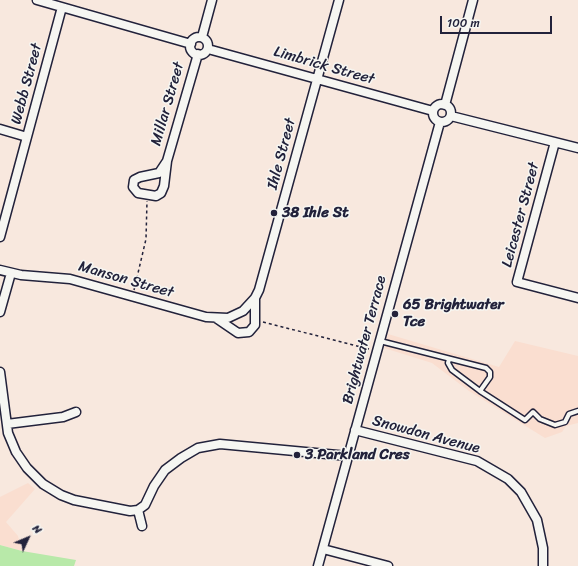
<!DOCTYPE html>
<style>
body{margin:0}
#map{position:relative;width:578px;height:566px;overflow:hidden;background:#f8e8de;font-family:Sriracha,sans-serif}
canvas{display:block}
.north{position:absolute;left:8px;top:518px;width:40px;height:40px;-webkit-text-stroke:3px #f6f6f2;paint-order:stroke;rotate:46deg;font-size:11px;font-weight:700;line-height:16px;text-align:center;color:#22223b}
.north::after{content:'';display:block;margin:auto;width:14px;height:18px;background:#22223b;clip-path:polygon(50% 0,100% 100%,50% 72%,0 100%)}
.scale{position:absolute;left:440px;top:16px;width:112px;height:18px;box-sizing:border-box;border:2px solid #22223b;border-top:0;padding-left:5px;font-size:12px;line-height:14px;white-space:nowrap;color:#22223b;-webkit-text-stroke:3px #f6f6f2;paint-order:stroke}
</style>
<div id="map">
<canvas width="578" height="566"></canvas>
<div class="north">N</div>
<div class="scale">100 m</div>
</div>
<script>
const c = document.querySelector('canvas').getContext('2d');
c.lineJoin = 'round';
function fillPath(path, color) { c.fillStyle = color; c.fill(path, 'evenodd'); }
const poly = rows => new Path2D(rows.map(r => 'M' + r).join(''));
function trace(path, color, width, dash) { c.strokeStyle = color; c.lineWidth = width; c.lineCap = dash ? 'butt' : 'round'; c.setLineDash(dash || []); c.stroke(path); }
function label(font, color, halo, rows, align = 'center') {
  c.font = font + ' Sriracha,sans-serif'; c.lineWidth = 3; c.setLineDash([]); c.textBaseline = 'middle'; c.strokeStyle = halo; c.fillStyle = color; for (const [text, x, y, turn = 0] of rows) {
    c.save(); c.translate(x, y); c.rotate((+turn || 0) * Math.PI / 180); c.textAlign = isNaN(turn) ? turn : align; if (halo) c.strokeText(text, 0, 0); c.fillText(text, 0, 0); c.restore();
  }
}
fillPath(poly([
 [388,334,499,367,515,341,578,356,578,423,566,426,562,432,545,438,469,391,432,363,384,348],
 [28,483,35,489,6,522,18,536,22,551,0,545,0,497]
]), '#faded0');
fillPath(poly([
 [0,545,22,551,76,560,74,566,0,566]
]), '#b8e9a9');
const service = poly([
 [380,341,486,368,490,372,490,377,480,391],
 [449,359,448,363,452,370,480,391,525,420,533,412,540,419,555,425,565,422,569,414,578,411]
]);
const minor = poly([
 [37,0,191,44],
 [202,37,212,0],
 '190 46a9 9 0 1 1 18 0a9 9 0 1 1-18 0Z',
 [208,49,433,111],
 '433 113a9 9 0 1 1 18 0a9 9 0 1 1-18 0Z',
 [445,105,473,0],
 [451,116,578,148],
 [0,129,27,137],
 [555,142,517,282,578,298],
 [167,161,164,186,161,193,156,196,138,193,133,187,134,180,140,177,159,173,167,161,198,54],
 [0,237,62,7],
 [0,270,21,275,70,279,206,317,228,318,243,311,255,298,259,290,339,0],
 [0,312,11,273],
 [216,318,238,333,249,332,255,325,255,298],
 [0,372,8,433,16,452,27,468,43,484,61,495,74,500,130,511,138,510,145,505,154,486,165,470,181,458,198,448,220,444,348,456],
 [7,424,63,417,76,412],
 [355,430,477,461,508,479,521,492,537,520,543,548,543,566],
 [138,510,142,526],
 [323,549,388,566],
 [318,566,440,122]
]);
trace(service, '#22223b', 7);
trace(minor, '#22223b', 11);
trace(poly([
 [134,290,146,239,147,201],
 [263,322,369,349]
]), '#22223b', 1.5, [3, 3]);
trace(service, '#f6f6f2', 4);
trace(minor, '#f6f6f2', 8);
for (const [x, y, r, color] of [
 [274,213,4,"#22223b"],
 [395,314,4,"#22223b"],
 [297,455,4,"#22223b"]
]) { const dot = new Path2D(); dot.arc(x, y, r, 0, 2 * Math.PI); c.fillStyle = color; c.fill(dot); trace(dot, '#f6f6f2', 1.5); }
label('15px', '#22223b', '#f6f6f2', [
 ["Limbrick Street",324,66,16],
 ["Webb Street",27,84,-75],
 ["Millar Street",168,104,-74],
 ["Ihle Street",282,154,-75],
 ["Leicester Street",521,215,-75],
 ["Manson Street",126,280,16],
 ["Brightwater Terrace",365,340,-75],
 ["Snowdon Avenue",426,435,15]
]);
label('bold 15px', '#22223b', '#f6f6f2', [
 ["38 Ihle St",282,213],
 ["65 Brightwater",403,305],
 ["Tce",403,322],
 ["3 Parkland Cres",305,455]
], 'left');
</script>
